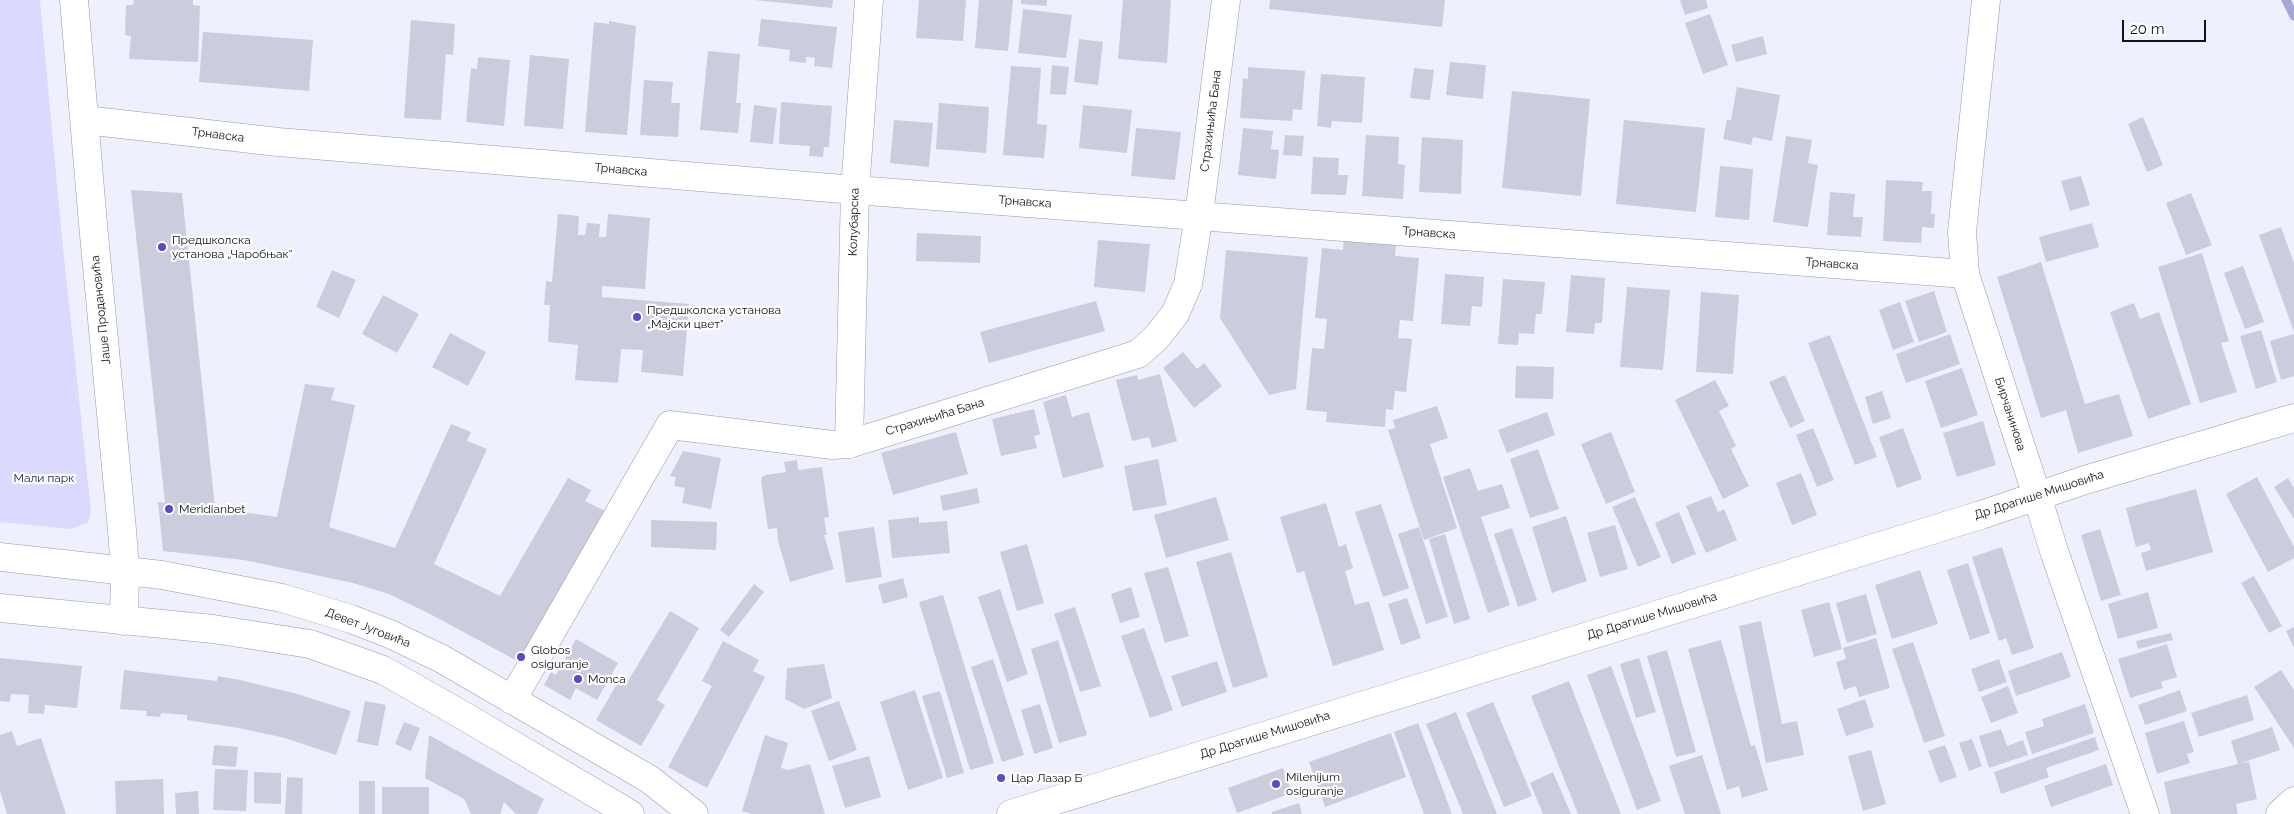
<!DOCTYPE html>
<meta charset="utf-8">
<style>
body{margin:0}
#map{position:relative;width:2294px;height:814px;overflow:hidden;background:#eff0fe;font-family:Raleway,sans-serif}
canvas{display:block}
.scale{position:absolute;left:2122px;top:20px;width:84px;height:22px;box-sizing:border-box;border:2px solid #121218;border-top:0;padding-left:6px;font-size:15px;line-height:18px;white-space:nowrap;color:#121218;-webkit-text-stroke:4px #fefefe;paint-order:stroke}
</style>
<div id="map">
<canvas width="2294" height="814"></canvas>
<div class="scale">20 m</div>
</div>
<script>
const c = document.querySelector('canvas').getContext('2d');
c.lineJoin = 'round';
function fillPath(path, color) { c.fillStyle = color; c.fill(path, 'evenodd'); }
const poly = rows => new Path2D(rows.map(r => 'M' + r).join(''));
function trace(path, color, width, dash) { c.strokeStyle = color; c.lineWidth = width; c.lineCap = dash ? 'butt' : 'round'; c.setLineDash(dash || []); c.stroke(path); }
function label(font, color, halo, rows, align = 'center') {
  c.font = font + ' Raleway,sans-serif'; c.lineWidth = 4.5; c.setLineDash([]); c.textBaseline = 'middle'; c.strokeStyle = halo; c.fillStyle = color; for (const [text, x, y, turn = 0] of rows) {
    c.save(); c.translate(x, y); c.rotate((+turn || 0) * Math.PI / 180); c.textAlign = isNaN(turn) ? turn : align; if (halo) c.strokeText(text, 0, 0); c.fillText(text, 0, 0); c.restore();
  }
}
fillPath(poly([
 [0,0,40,0,61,228,91,512,88,522,71,529,0,522]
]), '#d9dafd');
trace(poly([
 [2286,0,2294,16]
]), '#a7a8d2', 9);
fillPath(poly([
 [134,0,193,0,193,5,200,6,198,62,129,59,131,36,125,35,126,5,133,5],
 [754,0,833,0,832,8],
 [919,0,966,0,963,41,916,38],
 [979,0,1013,0,1008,51,975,48],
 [1021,0,1047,0,1047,6,1021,4],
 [1123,0,1171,0,1167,63,1118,59],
 [1270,0,1445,0,1442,27,1269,9],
 [1680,0,1706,0,1708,8,1685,15],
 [1023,9,1072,15,1066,58,1018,53],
 [1710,14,1728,65,1703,74,1685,23],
 [761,19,837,27,832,68,814,66,815,58,806,57,806,63,789,61,790,50,758,46],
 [411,20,455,24,453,55,446,54,441,120,404,118],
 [609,21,636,26,627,135,585,132,594,22,609,24],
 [203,32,313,40,309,91,199,82],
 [1763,36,1767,54,1736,62,1731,45],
 [1079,39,1103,42,1098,85,1074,82],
 [708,51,740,54,736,103,741,103,738,133,700,130],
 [530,55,569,59,563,129,524,126],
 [478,57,510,60,504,126,466,122,471,68,477,69],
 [1450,62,1486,65,1483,99,1446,95],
 [1052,65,1069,67,1066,95,1050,94],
 [1011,66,1041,68,1037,124,1047,125,1044,158,1003,155],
 [1248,67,1305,71,1302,110,1293,109,1292,121,1240,118,1243,78,1248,79],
 [1414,68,1434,70,1430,100,1410,98],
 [1321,74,1365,77,1362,123,1332,121,1331,128,1317,126],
 [644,80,673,82,671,103,680,103,678,137,640,135],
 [1737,87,1780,95,1772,141,1753,137,1751,145,1723,139,1727,120,1731,120],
 [1512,91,1590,99,1581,196,1502,188],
 [781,102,832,106,829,147,824,147,823,157,809,156,810,146,779,144],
 [939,103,989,107,986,153,936,149],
 [754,105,777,108,773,144,750,142],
 [1083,105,1132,110,1127,153,1079,148],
 [2143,117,2163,165,2147,172,2128,124],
 [894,120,933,123,929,167,890,163],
 [1624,120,1705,128,1696,212,1616,204],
 [1136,128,1181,132,1175,180,1131,176],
 [1243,128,1273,131,1271,149,1279,150,1276,179,1238,175],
 [1285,135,1304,136,1302,156,1283,155],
 [1366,135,1399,137,1398,164,1405,165,1403,199,1362,196],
 [1786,136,1812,140,1808,163,1818,165,1808,227,1773,222],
 [1422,137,1463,140,1461,194,1419,192],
 [1313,157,1339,158,1338,175,1348,175,1346,195,1311,194],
 [1720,166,1753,169,1749,220,1715,217],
 [2081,176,2090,205,2070,211,2061,181],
 [1886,180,1923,182,1922,191,1932,191,1931,214,1935,214,1934,228,1922,227,1921,243,1883,241],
 [131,190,182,193,215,508,277,517,305,384,335,388,331,400,355,405,329,527,395,548,451,424,471,432,467,441,487,449,434,564,500,596,568,478,591,490,585,501,607,512,521,663,430,614,389,594,353,583,244,560,163,551,158,502,165,503],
 [1830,192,1855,194,1853,217,1863,217,1861,237,1827,235],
 [2191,193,2212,245,2186,255,2166,203],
 [558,214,579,216,578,235,585,235,587,223,600,224,599,237,606,237,608,214,650,218,645,289,602,286,602,297,689,304,683,376,641,372,643,350,621,349,618,383,575,380,578,345,548,342,550,305,544,305,546,281,552,282],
 [2092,223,2099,247,2046,262,2039,237],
 [2281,227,2294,263,2294,332,2259,235],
 [917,233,981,236,980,263,916,261],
 [1344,238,1396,243,1395,256,1419,258,1413,321,1400,320,1398,338,1412,339,1406,392,1395,391,1393,410,1386,409,1385,427,1326,422,1327,412,1306,410,1312,348,1324,349,1327,319,1315,318,1322,248,1343,250],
 [1098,240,1150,244,1145,292,1094,287],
 [1226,250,1308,257,1296,389,1269,395,1220,318],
 [2202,253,2229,341,2221,343,2237,392,2200,403,2158,267],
 [2041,262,2085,404,2119,394,2133,436,2078,453,2066,410,2041,418,1997,277],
 [2243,266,2264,322,2245,329,2224,273],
 [332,270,356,280,339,318,316,307],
 [1445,274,1484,277,1482,307,1472,306,1470,326,1441,324],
 [1571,275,1605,278,1602,323,1595,323,1594,334,1566,332],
 [1503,279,1545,282,1542,314,1536,314,1534,334,1519,333,1518,345,1498,344],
 [1627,287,1670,290,1663,370,1620,367],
 [1934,291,1947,332,1919,342,1905,301],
 [1701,292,1739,295,1733,374,1696,372],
 [383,295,419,314,397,353,362,334],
 [1096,301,1105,331,989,363,980,332],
 [1900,302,1914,342,1893,350,1879,310],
 [2134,303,2140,319,2159,312,2191,404,2148,419,2110,312],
 [2261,330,2277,382,2256,389,2240,336],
 [450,333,486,352,468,386,432,367],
 [1950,334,1960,364,1906,383,1896,354],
 [2294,334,2294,376,2281,380,2270,341],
 [1830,335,1877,457,1855,465,1808,343],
 [1183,352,1197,369,1204,363,1222,386,1194,408,1163,368],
 [1516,366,1554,367,1553,399,1515,398],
 [1962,368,1978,415,1941,428,1925,381],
 [1160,374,1177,441,1152,448,1149,437,1132,441,1116,380,1137,375,1138,380],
 [1785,375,1805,421,1790,428,1769,382],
 [1715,380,1729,406,1719,411,1736,446,1731,449,1749,486,1723,499,1675,400],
 [1882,391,1891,418,1873,424,1865,397],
 [1066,395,1072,417,1089,412,1104,467,1063,478,1043,402],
 [1437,406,1448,438,1430,444,1457,528,1424,540,1388,430,1395,428,1393,420],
 [1034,409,1040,434,1034,436,1037,448,1001,456,992,419],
 [1547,412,1555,435,1507,453,1498,430],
 [1983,421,1996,465,1957,477,1943,433],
 [1813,428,1834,480,1817,487,1796,435],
 [1903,428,1922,479,1897,488,1879,437],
 [956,432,968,474,893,495,881,453],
 [1611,432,1635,492,1606,504,1581,444],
 [1538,449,1559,509,1530,518,1510,459],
 [683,451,721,458,711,509,682,503,685,488,674,486,676,477,670,476],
 [1158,459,1167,505,1133,511,1124,466],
 [797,460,798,470,822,467,829,517,824,518,827,535,824,535,834,569,790,582,778,541,777,528,768,529,761,481,762,477,766,475,786,472,784,462],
 [1470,468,1478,491,1502,484,1510,508,1481,517,1510,605,1488,613,1443,477],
 [1801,473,1817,515,1792,525,1776,483],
 [2257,477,2294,547,2294,558,2268,572,2226,494],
 [2288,478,2294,488,2294,519,2274,487],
 [977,488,980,503,943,511,940,496],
 [2196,489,2213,552,2146,571,2141,553,2151,550,2149,543,2136,547,2126,508],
 [1711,496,1718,512,1724,509,1737,540,1706,553,1686,506],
 [1216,497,1229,540,1166,558,1154,515],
 [1635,497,1661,557,1638,567,1612,507],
 [1326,503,1339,547,1346,544,1353,568,1345,571,1355,605,1369,601,1384,650,1333,666,1304,571,1297,573,1280,517],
 [1381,504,1409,588,1383,597,1355,512],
 [1679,512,1696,554,1672,564,1655,523],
 [1566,516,1587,581,1552,593,1532,527],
 [919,517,919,523,947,521,950,553,892,558,888,520],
 [651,520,717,522,716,550,651,547],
 [1615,525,1628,569,1600,577,1587,533],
 [874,527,882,577,846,583,838,532],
 [1419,527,1448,617,1426,624,1398,534],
 [1512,528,1537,600,1518,607,1494,534],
 [2100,529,2121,595,2101,601,2081,535],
 [1445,534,1470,619,1454,624,1429,539],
 [1027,544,1044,603,1017,611,1000,552],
 [2002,547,2034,648,2012,655,2006,638,1999,641,1972,557],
 [1231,552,1268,677,1233,688,1196,562],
 [1968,563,1990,633,1970,640,1947,570],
 [1168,567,1189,636,1165,643,1144,573],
 [1920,570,1938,624,1892,639,1875,585],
 [2254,576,2282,626,2269,633,2241,583],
 [903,578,908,597,883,604,878,585],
 [754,584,764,592,729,637,720,630],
 [1131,587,1140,617,1120,623,1111,594],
 [1000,589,1028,674,1007,682,978,597],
 [2148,592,2158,628,2118,639,2108,604],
 [1866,594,1877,634,1847,643,1836,603],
 [943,595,994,763,970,770,919,602],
 [1407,598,1421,638,1401,645,1388,604],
 [1829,602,1842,649,1814,657,1801,610],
 [1075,607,1101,686,1080,692,1054,614],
 [670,611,699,628,657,700,665,705,641,746,596,720,618,682,625,686],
 [1761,621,1782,724,1797,721,1804,755,1766,763,1739,626],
 [2294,627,2294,648,2286,631],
 [1144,628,1173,710,1150,718,1121,636],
 [2171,633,2173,640,2138,649,2136,641],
 [1876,638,1890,688,1859,697,1856,686,1844,690,1836,662,1846,659,1843,648],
 [576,639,618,663,597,700,576,688,570,700,544,685,551,672,556,675],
 [1058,640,1087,735,1059,743,1031,649],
 [1721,640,1751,746,1755,745,1768,790,1742,798,1739,786,1727,790,1688,649],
 [723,641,759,660,753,671,765,677,707,788,668,767,712,686,702,681],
 [1913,642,1945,736,1924,743,1892,649],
 [2167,644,2177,677,2161,682,2163,688,2130,698,2118,659],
 [1667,650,1696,752,1676,757,1647,656],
 [2062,652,2071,677,2016,696,2008,671],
 [0,658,82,666,77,708,45,705,44,714,28,713,29,695,11,694,10,702,0,701],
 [1639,658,1656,712,1636,718,1620,664],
 [993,659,1024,755,1002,762,971,667],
 [1999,659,2007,682,1979,692,1971,669],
 [1217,661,1227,692,1182,707,1171,676],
 [824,664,832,698,804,709,785,699,787,668],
 [1611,666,1661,801,1637,810,1587,675],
 [124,670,217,681,218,676,240,680,294,693,351,711,336,755,285,738,239,728,187,720,187,715,161,713,160,717,146,716,147,711,120,709],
 [2281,670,2294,690,2294,748,2254,687],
 [1569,681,1591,738,1621,814,1578,814,1531,696],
 [2008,686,2018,713,1991,723,1981,697],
 [915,690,943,778,908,790,880,702],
 [2180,690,2187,711,2145,725,2138,705],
 [940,691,964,773,947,778,922,696],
 [2247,695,2254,720,2199,737,2191,713],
 [1865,699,1874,727,1846,736,1837,709],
 [365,701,386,705,378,746,357,742],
 [839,701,857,750,829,761,811,711],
 [1493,702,1532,796,1504,807,1466,713],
 [1040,704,1053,748,1034,754,1021,710],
 [2085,704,2094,733,2032,754,2025,732,2044,726,2042,719],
 [1456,712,1497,814,1463,814,1426,724],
 [2184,721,2194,752,2187,754,2190,763,2157,774,2145,733],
 [404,722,420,728,411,751,395,744],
 [1418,723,1452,814,1424,814,1394,732],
 [2272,727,2280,750,2241,763,2249,762,2257,799,2236,804,2238,814,2171,814,2164,782,2238,764,2231,741],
 [2001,729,2007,746,2023,740,2028,755,1989,768,1979,736],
 [12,731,17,746,41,738,66,814,7,814,0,791,0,735],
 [1391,733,1406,777,1325,807,1309,762],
 [429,735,544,799,537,814,516,814,504,802,500,814,471,814,464,799,425,778],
 [765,735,788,743,781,768,788,770,810,764,825,814,752,814,742,811],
 [2095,737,2099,750,2046,768,2049,777,2001,794,1994,772],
 [1972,739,1982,766,1969,771,1959,743],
 [214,745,238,747,236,767,212,765],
 [1945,745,1957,777,1940,783,1928,751],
 [1871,750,1886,804,1863,811,1848,756],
 [1702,755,1721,814,1685,814,1669,766],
 [869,756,881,797,845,808,832,766],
 [2106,764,2113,785,2051,807,2044,786],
 [1283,768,1292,793,1237,813,1228,788],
 [215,769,248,770,246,811,213,810],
 [254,772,281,773,281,804,254,803],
 [1553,772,1571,814,1543,814,1530,783],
 [287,777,303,778,302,814,285,814],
 [163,779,164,814,116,814,115,781],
 [359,781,375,781,375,814,359,814],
 [382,787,429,787,429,814,382,814],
 [198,791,199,814,176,814,175,793],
 [1299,803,1302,814,1272,814,1272,812]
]), '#cbccde');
const street = poly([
 [74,0,93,224,122,530,125,570,124,621],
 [85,120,278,142,855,190,1965,274],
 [849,444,855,190,869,0],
 [2037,496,2055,554,2145,814],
 [0,557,162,575,282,598,351,619,390,634,442,659,649,779,694,814],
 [0,608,213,629,310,644,383,670,464,716,630,814],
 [512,700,670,425,833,445,849,444,1138,354,1156,338,1175,314,1188,284,1199,215,1226,0],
 [2280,814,2294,801]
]);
const secondary = poly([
 [1986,0,1962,232,1965,274,2037,496],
 [1011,814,1981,515,2085,480,2294,418]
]);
trace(street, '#9898a9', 29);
trace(secondary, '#9898a9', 29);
trace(street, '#fff', 28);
trace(secondary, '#fff', 28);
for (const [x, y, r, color] of [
 [162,247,5,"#5b4ac3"],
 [637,317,5,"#5b4ac3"],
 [169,509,5,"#5b4ac3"],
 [521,657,5,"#5b4ac3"],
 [578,679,5,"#5b4ac3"],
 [1001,778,5,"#5b4ac3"],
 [1276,784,5,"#5b4ac3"]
]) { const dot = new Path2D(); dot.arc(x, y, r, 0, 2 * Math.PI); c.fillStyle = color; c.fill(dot); trace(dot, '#fefefe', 2); }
label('12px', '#121218', '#fefefe', [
 ["Страхињића Бана",1211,121,-83],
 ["Трнавска",218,135,7],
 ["Трнавска",621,170,5],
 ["Трнавска",1025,202,4],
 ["Колубарска",854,222,-88],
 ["Трнавска",1429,233,4],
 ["Трнавска",1832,264,4],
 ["Јаше Продановића",101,310,-96],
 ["Бирчанинова",2010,414,72],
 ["Страхињића Бана",935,417,-17],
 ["Др Драгише Мишовића",2039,495,-18],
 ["Др Драгише Мишовића",1652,616,-17],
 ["Девет Југовића",368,628,21],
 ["Др Драгише Мишовића",1265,735,-17]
]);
label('12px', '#121218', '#fefefe', [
 ["Предшколска",172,240],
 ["установа „Чаробњак”",172,254],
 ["Предшколска установа",647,310],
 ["„Мајски цвет”",647,324],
 ["Meridianbet",179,509],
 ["Globos",531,650],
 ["osiguranje",531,664],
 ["Monca",588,679],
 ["Milenijum",1286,777],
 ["osiguranje",1286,791],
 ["Цар Лазар Б",1011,778]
], 'left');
label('12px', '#272256', '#fefefe', [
 ["Мали парк",44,478]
]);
</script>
